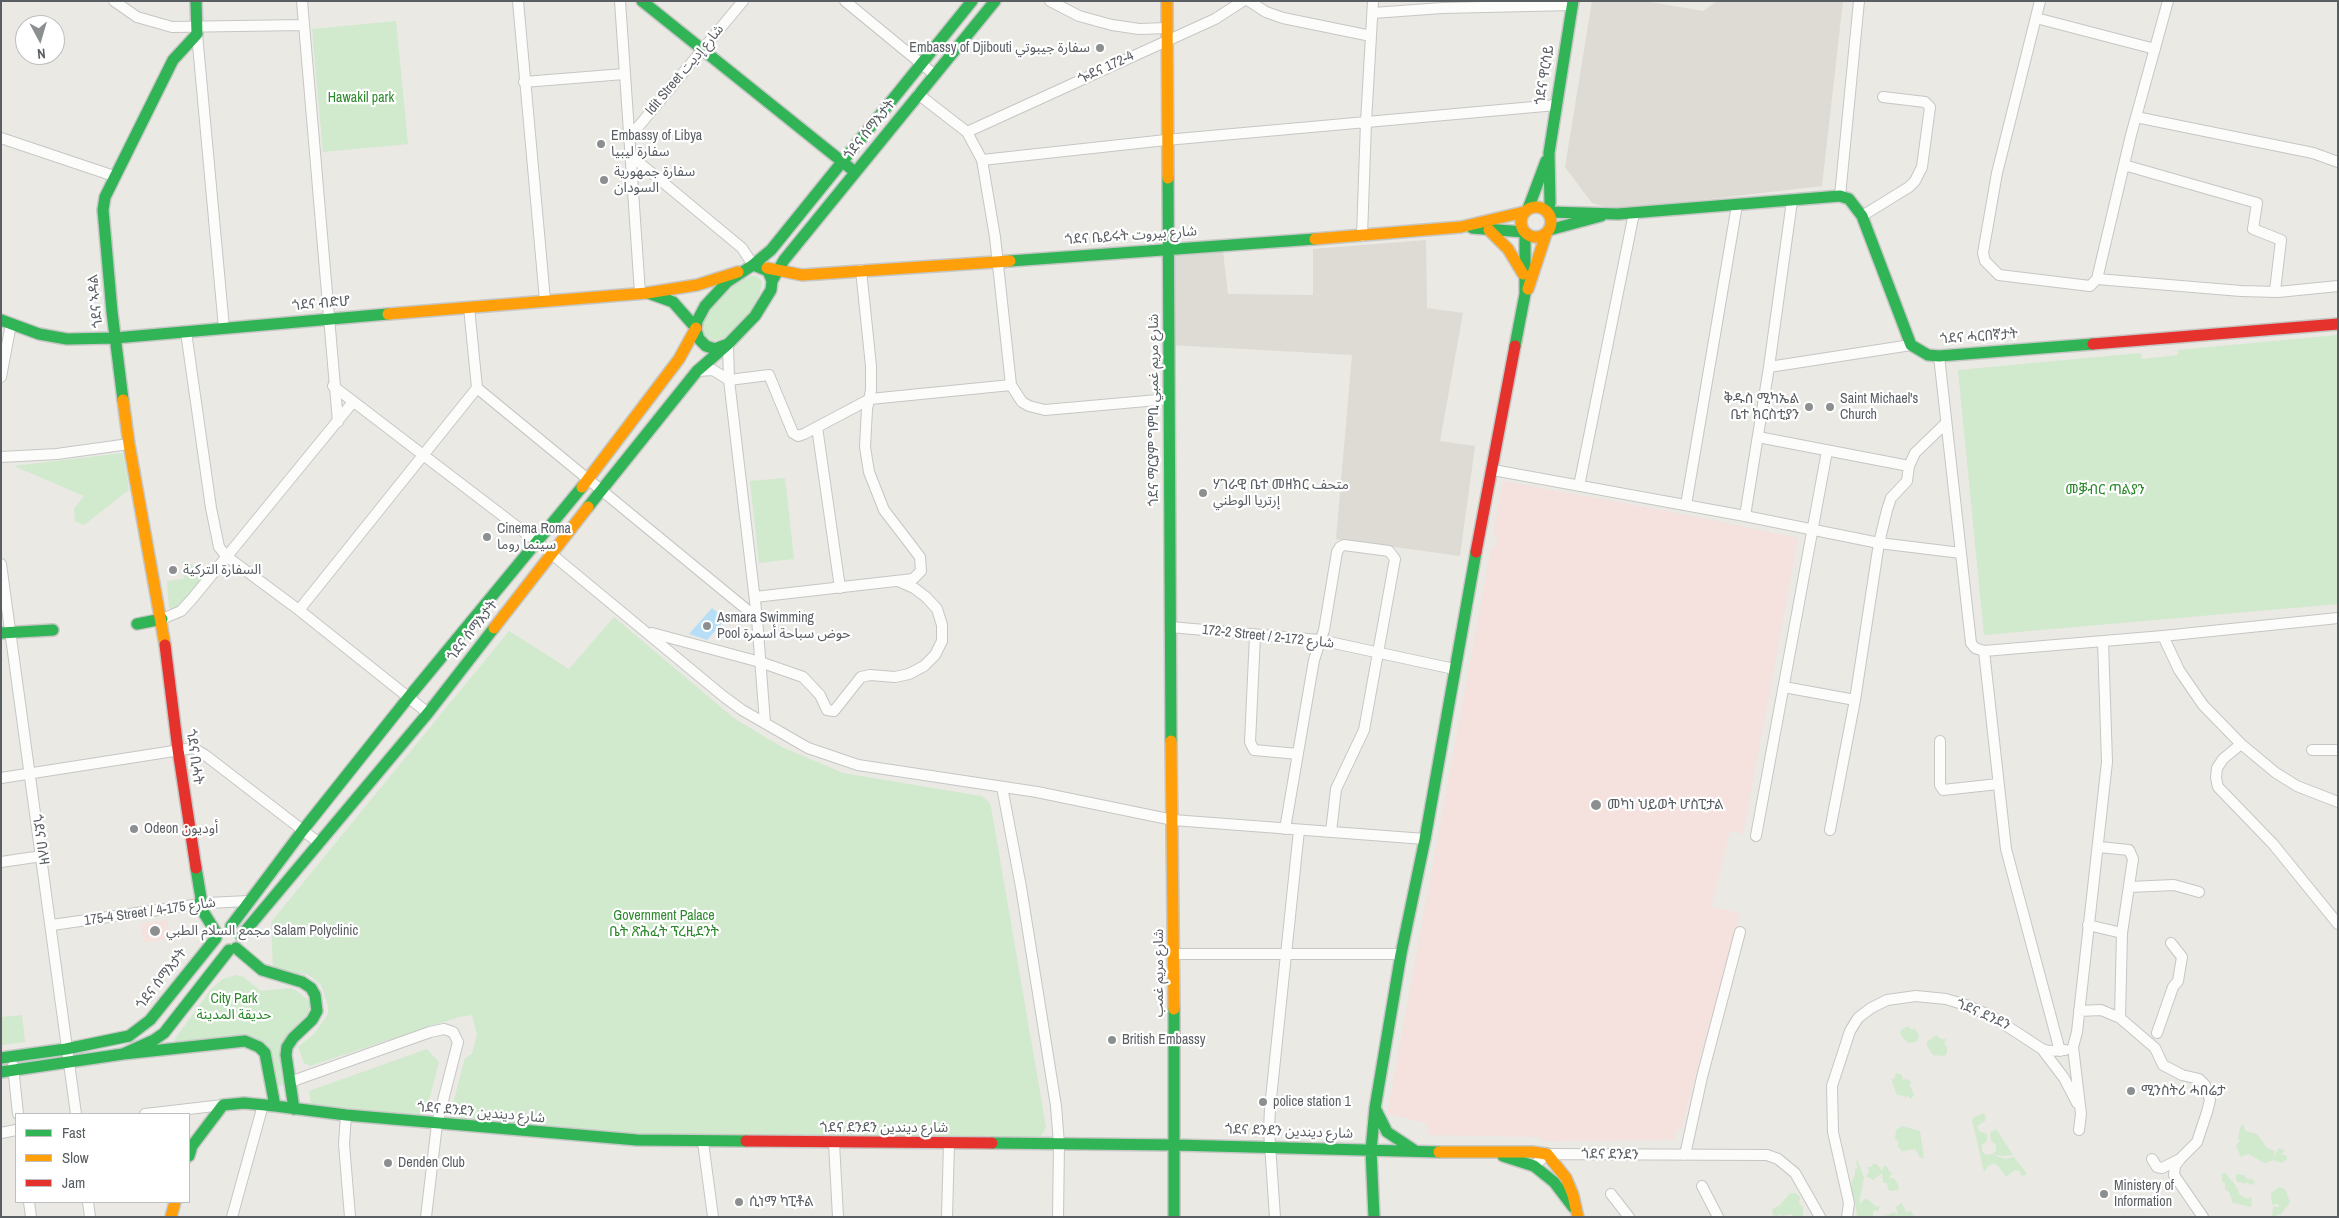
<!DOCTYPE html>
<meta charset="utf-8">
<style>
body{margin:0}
#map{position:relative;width:2339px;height:1218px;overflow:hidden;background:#eae9e4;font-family:"Archivo Narrow",sans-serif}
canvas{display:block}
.frame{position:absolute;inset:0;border:2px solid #595e63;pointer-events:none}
.legend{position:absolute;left:15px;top:1113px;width:175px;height:90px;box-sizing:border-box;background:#fff;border:1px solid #bdbfc1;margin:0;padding:6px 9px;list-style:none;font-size:15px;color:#595e63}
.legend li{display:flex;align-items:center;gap:10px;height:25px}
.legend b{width:25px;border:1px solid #bdbfc1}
.north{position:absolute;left:15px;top:15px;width:50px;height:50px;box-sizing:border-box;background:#fff;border:1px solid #bdbfc1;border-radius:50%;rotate:174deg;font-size:14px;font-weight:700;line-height:20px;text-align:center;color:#595e63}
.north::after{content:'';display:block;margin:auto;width:18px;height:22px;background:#8c8f90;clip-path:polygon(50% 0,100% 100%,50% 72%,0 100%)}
</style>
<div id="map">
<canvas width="2339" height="1218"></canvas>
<div class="frame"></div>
<ul class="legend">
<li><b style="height:6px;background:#30b455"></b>Fast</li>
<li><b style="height:6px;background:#ff9f0a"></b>Slow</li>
<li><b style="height:6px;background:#e5322d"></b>Jam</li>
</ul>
<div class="north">N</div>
</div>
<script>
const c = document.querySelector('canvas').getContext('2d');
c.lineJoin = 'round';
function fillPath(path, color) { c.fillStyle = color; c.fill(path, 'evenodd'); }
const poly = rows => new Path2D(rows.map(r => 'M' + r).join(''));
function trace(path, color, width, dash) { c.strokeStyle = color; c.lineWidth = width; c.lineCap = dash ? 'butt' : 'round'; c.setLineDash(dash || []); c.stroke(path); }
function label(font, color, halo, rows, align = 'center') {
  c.font = font + ' "Archivo Narrow","Noto Sans Arabic","Noto Sans Ethiopic",sans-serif'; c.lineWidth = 4.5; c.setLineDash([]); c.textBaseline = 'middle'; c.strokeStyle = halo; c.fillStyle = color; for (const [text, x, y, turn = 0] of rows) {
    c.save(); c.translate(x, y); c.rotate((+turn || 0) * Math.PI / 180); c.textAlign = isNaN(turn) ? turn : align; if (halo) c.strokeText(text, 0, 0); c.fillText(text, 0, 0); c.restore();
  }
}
fillPath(poly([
 [1592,1,1645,1,1703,11,1717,1,1843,1,1822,186,1616,210,1592,203,1565,167],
 [1426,240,1427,308,1463,313,1440,441,1475,446,1460,556,1336,539,1352,355,1171,345,1172,256,1223,251,1228,294,1313,295,1313,249]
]), '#dddbd3');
fillPath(poly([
 [1503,481,1682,514,1798,538,1743,834,1730,831,1711,907,1740,913,1681,1129,1675,1130,1675,1140,1542,1141,1541,1137,1428,1135,1427,1123,1387,1114,1491,548,1496,547,1497,536,1493,533],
 [167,920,170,939,144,942,141,924]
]), '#f5e1de');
fillPath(poly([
 [396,21,408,144,323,152,312,29],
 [752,276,757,276,762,282,760,293,750,313,727,337,713,341,704,336,702,323,720,295,743,279],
 [2338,335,2338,604,1984,635,1958,370,2141,353,2142,359,2178,355,2178,350],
 [123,453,129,490,84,525,75,521,74,509,84,496,14,466],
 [785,478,794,559,759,563,750,481],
 [182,561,209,571,178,611,169,608,167,581,184,579,183,573,186,573],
 [614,617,735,719,782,747,843,773,981,796,989,802,991,807,1046,1127,1041,1136,1034,1138,617,1136,449,1119,465,1058,472,1054,477,1034,472,1015,459,1017,310,1066,304,1063,298,1047,314,1034,328,1014,328,1006,321,985,313,978,306,974,283,973,273,968,271,922,509,631,569,669],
 [236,975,243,977,261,991,290,988,297,991,308,1000,310,1006,307,1016,281,1046,279,1052,283,1085,277,1086,268,1049,175,1042,174,1040,212,988,223,979],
 [22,1015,25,1042,1,1045,1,1017],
 [1909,1026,1910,1029,1915,1029,1919,1036,1916,1042,1908,1043,1900,1034,1902,1029],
 [1936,1035,1941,1039,1946,1039,1944,1043,1947,1047,1947,1053,1944,1056,1933,1055,1927,1046,1927,1042],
 [427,1049,439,1062,425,1115,311,1105,309,1091],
 [1896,1073,1902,1075,1903,1080,1907,1079,1911,1082,1910,1086,1914,1095,1911,1099,1908,1096,1905,1098,1905,1096,1897,1095,1891,1079,1894,1079],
 [1983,1113,1986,1117,1985,1121,1977,1126,1979,1131,1987,1134,1987,1141,1982,1145,1982,1151,1986,1155,1992,1154,2005,1159,2014,1157,2027,1174,2022,1176,2019,1171,2015,1170,2006,1177,1999,1167,1994,1163,1988,1166,1984,1172,1972,1120,1974,1117],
 [2243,1124,2245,1131,2257,1134,2267,1148,2275,1151,2273,1159,2279,1148,2285,1151,2281,1154,2287,1156,2287,1159,2282,1163,2273,1160,2265,1163,2248,1154,2241,1157,2236,1146,2241,1139,2238,1140,2240,1128],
 [1902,1126,1920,1131,1924,1159,1920,1157,1915,1149,1902,1151,1897,1146,1899,1142,1895,1139,1896,1130],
 [1996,1129,2013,1155,2002,1156,1993,1154,1996,1151,1996,1144,1991,1141,1990,1133],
 [1857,1160,1864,1177,1859,1204,1866,1198,1877,1207,1880,1206,1878,1211,1873,1210,1873,1217,1857,1217,1855,1201,1851,1190,1852,1180,1855,1175,1855,1169,1858,1168,1856,1162],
 [1873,1164,1877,1164,1882,1171,1884,1166,1887,1166,1889,1171,1892,1173,1889,1178,1893,1178,1896,1181,1899,1188,1898,1190,1891,1191,1888,1189,1887,1183,1883,1183,1882,1173,1873,1180,1866,1176,1869,1172,1867,1167,1871,1167],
 [2222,1173,2226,1173,2231,1181,2233,1181,2240,1195,2248,1199,2252,1197,2251,1207,2233,1203,2229,1192,2225,1189,2225,1183,2222,1182],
 [2236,1174,2244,1175,2247,1179,2253,1180,2255,1183,2250,1185,2247,1182,2245,1184,2240,1182,2238,1183,2236,1180],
 [2279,1187,2285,1189,2290,1202,2281,1214,2272,1217,2273,1207,2279,1207,2278,1204,2272,1205,2271,1193],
 [1790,1193,1795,1193,1800,1197,1799,1204,1803,1207,1803,1217,1794,1217,1791,1214,1779,1217,1782,1214,1776,1216,1773,1215,1772,1209,1779,1206],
 [1902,1203,1906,1212,1911,1211,1912,1214,1915,1217,1883,1217,1894,1212,1898,1216,1896,1207]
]), '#d1e9cd');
fillPath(poly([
 [712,608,726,619,707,640,689,634]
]), '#b6def7');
const street = poly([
 [114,1,137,17,172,27,303,25],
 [302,1,338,422],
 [518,1,545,300],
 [620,1,640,293],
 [845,1,935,75],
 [1050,1,1079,16,1112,25,1139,29,1167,28],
 [1249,1,1266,12,1283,18,1371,36],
 [2040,1,1997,173,1983,253,1985,261,1999,275,2090,286,2097,279,2131,135,2168,1],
 [1373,13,1442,8,1572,5],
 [2036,18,2155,49],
 [197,34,224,328],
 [524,82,624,74],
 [918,94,967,132,982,160,995,237,1011,385,1022,402,1029,406,1045,410,1169,399],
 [2136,117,2313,153,2338,162],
 [967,132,1215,19,1243,1],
 [1,138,114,176],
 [628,139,743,1],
 [630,155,742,248,753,265],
 [982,160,1166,140,1556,105],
 [2124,165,2257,203,2253,229,2281,240,2275,291],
 [1840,196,1859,1],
 [1862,216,1909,187,1915,181,1922,167,1930,107,1925,102,1883,97],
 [1362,236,1366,122,1373,1],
 [2097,279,2241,291,2278,292,2338,286],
 [186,332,211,508,219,547,226,556,299,610,428,713],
 [728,344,729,380,757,618,765,723],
 [1939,356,1971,643,1975,648,1984,651,2006,849,2060,1051],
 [1769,367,1911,345],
 [697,371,713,370,729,380,769,375,793,433,798,436,804,434,870,399,1011,385],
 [1,377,11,324],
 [333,386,537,542,723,696,742,710,808,748,858,765,1037,792,1173,820,1425,839],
 [477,388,757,618],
 [817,427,840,588],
 [1758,437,1909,466],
 [1,457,57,454,129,444],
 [1493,470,1745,516,1879,543,1961,553],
 [1579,486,1634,213],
 [1686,505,1737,205],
 [1745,516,1769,367,1792,201],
 [1,564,76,1114],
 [755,597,913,579,921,571,920,557,884,510,869,472,865,447,867,409,871,390,871,366,861,270],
 [299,610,477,388,469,307],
 [162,619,181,611,192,599,353,402],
 [1170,627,1320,640,1454,669],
 [652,633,760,662,803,677,820,695,827,710,834,711,861,677,870,675,895,677,909,674,924,666,935,655,942,641,942,625,937,609,926,597,914,588,898,581],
 [1255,635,1250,742,1254,750,1298,754],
 [2163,636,2179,670,2203,705,2241,744,2276,773,2297,786,2338,802],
 [1984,651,2163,636,2338,618],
 [1784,687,1855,700],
 [1940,741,1940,785,1943,790,1998,784],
 [2241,744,2223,759,2217,768,2216,778,2218,787,2273,844,2338,924],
 [2312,750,2338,750],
 [1,778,193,748,205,755,318,842],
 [1002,787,1021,887,1056,1106,1059,1144,1058,1217],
 [1285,829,1314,660,1324,630,1337,552,1340,547,1344,545,1389,551,1395,559,1364,730,1336,789,1331,832],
 [1830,830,1855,700,1879,543,1887,510,1891,498,1907,481,1909,466,1915,453,1946,423],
 [1756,836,1827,451],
 [2099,847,2129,850,2133,859,2122,933,2120,1018],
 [1,862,42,856],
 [2129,887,2174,885,2199,892],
 [52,925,207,903,249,901],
 [2088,925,2122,933],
 [1173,954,1401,954],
 [2079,1011,2101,1010,2120,1018,2155,1048,2163,1065,2182,1075,2199,1079,2205,1085,2210,1100,2207,1112,2197,1142,2181,1158,2175,1166,2174,1175,2203,1217],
 [2157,1033,2173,987,2178,981,2182,957,2171,943],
 [2042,1049,2064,1078,2077,1103],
 [13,1066,18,1114],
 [290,1082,430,1032,444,1029,453,1032,458,1042,437,1124,426,1217],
 [145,1114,223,1105],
 [346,1115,344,1144,350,1217],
 [2079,1130,2081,1114,2073,1047,2077,1032,2107,762,2103,641],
 [1,1133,16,1130],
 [703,1142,713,1217],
 [834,1143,838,1217],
 [1685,1155,1702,1077,1740,932],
 [2152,1159,2157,1167,2162,1168,2180,1159],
 [1534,1166,1547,1154,1767,1155,1778,1159,1795,1173,1820,1217],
 [1702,1186,1718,1217],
 [1611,1194,1629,1217],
 [29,1202,31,1217],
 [88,1202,90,1217],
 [232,1217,263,1105],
 [947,1217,949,1143],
 [1275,1217,1269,1130,1270,1108,1299,830],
 [1847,1217,1849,1203,1833,1132,1832,1086,1850,1031,1858,1018,1871,1008,1887,1000,1916,996,1946,999,1969,1006,1993,1017,2042,1049,2050,1051,2065,1050]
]);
const fast = poly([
 [642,1,855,172],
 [1168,178,1171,741],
 [1528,209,1546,161],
 [1548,211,1550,203,1549,153,1573,1],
 [1548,212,1618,214,1840,196,1849,199,1862,216,1911,345,1928,355,1939,356,2093,344],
 [1472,228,1524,232],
 [1549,230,1601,216],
 [1010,261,1315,239],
 [753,265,771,250,972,1],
 [753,265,768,271,772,281,771,290,755,316,728,344,715,349,706,346,699,339,696,330,697,321,705,306,727,282,753,265],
 [772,281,784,260,995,1],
 [648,293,673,302,696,328],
 [1,320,39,334,67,339,115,338,388,314],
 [1515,346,1525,294,1525,233],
 [123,400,112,312,103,210,105,197,173,60,197,34,196,1],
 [588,507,697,371,728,344],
 [137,624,162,619],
 [1,633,53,630],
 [196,868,201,898,199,905,217,934],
 [231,926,303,830,408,698,582,487],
 [241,936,428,713,494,628],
 [236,948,262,970,302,982,311,988,315,995,317,1011,312,1020,293,1038,287,1047,286,1055,294,1109],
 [1174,1009,1174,1217],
 [123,1054,245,1041,259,1047,265,1053,275,1106,346,1115,637,1140,746,1141],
 [1,1058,66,1049,129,1036,150,1020,216,938],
 [1,1072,123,1054,154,1040,164,1033,229,950],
 [1375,1108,1387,1132,1414,1150],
 [992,1143,1175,1145,1439,1152],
 [189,1156,192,1146,223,1105,244,1103,275,1106],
 [1503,1156,1534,1166,1554,1182,1573,1207],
 [1374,1217,1371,1150,1375,1108,1401,954,1425,839,1476,552]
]);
const slow = poly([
 [1167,1,1168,178],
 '1521 222a15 15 0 1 1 30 0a15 15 0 1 1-30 0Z',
 [1489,230,1508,249,1523,274],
 [1315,239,1461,227,1524,212],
 [767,268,802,275,1010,261],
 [1528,289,1546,234],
 [388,314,647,293,697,285,738,272],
 [123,400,129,444,165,645],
 [582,487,679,359,696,328],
 [494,628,588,507],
 [1171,741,1174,1009],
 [1439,1152,1532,1152,1547,1154,1566,1178,1573,1195,1578,1217],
 [171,1217,175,1202]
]);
const jam = poly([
 [2093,344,2338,324],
 [1476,552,1515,346],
 [165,645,178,750,196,868],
 [746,1141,992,1143]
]);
trace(street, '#c6c6c5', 12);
trace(fast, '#c6c7c6', 14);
trace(slow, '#c6c7c6', 14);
trace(jam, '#c6c7c6', 14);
trace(street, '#fcfcfb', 10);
trace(fast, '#30b455', 11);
trace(slow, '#ff9f0a', 11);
trace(jam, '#e5322d', 11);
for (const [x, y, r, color] of [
 [1100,48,5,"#8c8f90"],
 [601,144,5,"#8c8f90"],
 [604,180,5,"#8c8f90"],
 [1809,407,5,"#8c8f90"],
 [1830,407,5,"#8c8f90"],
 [1203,493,5,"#8c8f90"],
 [487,537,5,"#8c8f90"],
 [173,570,5,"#8c8f90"],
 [707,626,5,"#8c8f90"],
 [1596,805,6,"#8c8f90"],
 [134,829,5,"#8c8f90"],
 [155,931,6,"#8c8f90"],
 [1112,1040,5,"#8c8f90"],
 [2131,1091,5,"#8c8f90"],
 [1263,1102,5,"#8c8f90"],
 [388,1163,5,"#8c8f90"],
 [2104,1194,5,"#8c8f90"],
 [739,1202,5,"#8c8f90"]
]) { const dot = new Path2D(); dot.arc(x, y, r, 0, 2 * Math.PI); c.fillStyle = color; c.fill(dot); trace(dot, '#fff', 2); }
label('14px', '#595e63', '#fff', [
 ["Embassy of Djibouti سفارة جيبوتي",1090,48,"right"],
 ["Embassy of Libya",611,136],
 ["سفارة ليبيا",611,152],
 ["سفارة جمهورية",614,172],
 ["السودان",614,188],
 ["ቅዱስ ሚካኤል",1799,399,"right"],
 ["ቤተ ክርስቲያን",1799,415,"right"],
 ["Saint Michael's",1840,399],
 ["Church",1840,415],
 ["ሃገራዊ ቤተ መዘክር متحف",1213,485],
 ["إرتريا الوطني",1213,501],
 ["Cinema Roma",497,529],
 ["سينما روما",497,545],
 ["السفارة التركية",183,570],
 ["Asmara Swimming",717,618],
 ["Pool حوض سباحة أسمرة",717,634],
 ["መካነ ህይወት ሆስፒታል",1607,805],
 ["Odeon أوديون",144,829],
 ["مجمع السلام الطبي Salam Polyclinic",166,931],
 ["British Embassy",1122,1040],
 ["ሚንስትሪ ሓበሬታ",2141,1091],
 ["police station 1",1273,1102],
 ["Denden Club",398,1163],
 ["Ministery of",2114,1186],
 ["Information",2114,1202],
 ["ሲነማ ካፒቶል",749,1202]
], 'left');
label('14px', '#595e63', '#fff', [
 ["ጐደና 172-4",1106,68,-25],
 ["Idit Street شارع إديت",685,70,-50],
 ["ጎደና ዋርሳይ",1545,75,-81],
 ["ጎደና ሰማእታት",870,130,-51],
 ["ጎደና ቤይሩት شارع بيروت",1131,236,-4],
 ["ጎደና ኣዳል",96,301,-96],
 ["ጎደና ብድሆ",321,304,-5],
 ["ጎደና ሓርበኛታት",1979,337,-4],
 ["ጎደና ማርያም ግምቢ شارع مريم غمبي",1154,410,-90],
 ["ጎደና ሰማእታት",473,631,-52],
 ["172-2 Street / شارع 172-2",1268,637,6],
 ["ጎደና ቢሓት",194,757,82],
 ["ጎደና በለዛ",40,840,82],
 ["175-4 Street / شارع 175-4",150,912,-8],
 ["شارع مريم غمب",1159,973,-90],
 ["ጎደና ሰማእታት",162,979,-52],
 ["ጎደና ደንደን",1983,1015,24],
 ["ጎደና ደንደን شارع ديندين",481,1113,5],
 ["ጎደና ደንደን شارع ديندين",884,1128],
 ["ጎደና ደንደን شارع ديندين",1289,1132,2],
 ["ጎደና ደንደን",1610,1155,1]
]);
label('14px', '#2c882c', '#fff', [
 ["Hawakil park",361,98],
 ["መቓብር ጣልያን",2105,490],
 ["Government Palace",664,916],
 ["ቤት ጽሕፈት ፕረዚደንት",664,932],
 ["City Park",234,999],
 ["حديقة المدينة",234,1015]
]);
</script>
